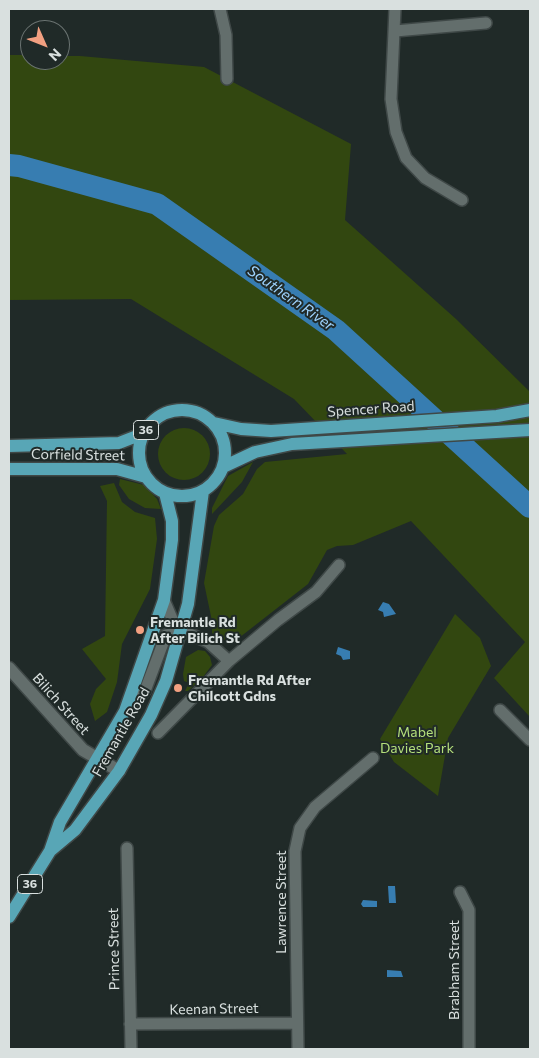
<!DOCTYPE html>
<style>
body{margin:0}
#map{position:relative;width:539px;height:1058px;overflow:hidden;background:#202a28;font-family:Commissioner,sans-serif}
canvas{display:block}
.frame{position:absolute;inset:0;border:10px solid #d9e0df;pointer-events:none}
.north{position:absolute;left:20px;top:20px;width:50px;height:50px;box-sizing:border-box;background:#202a28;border:1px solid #6a7371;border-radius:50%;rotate:134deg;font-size:14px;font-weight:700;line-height:20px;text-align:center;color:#d9e0df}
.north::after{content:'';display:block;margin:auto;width:18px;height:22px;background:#f2a081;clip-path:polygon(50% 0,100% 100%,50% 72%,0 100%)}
</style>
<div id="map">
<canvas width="539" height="1058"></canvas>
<div class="frame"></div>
<div class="north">N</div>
</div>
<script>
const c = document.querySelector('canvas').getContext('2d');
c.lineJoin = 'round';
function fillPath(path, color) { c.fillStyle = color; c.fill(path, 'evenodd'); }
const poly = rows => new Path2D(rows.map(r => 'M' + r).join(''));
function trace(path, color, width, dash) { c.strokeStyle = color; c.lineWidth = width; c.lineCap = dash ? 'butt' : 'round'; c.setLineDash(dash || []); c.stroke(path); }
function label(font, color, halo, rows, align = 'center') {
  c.font = font + ' Commissioner,sans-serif'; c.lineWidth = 4; c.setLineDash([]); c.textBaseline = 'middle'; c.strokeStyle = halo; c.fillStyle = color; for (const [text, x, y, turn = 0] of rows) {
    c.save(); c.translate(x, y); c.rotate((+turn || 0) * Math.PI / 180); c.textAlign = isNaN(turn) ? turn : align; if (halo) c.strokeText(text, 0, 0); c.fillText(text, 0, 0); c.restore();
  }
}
fillPath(poly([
 [9,55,30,55,30,60,60,60,60,56,80,56,204,67,351,144,345,220,456,319,530,392,530,717,494,678,525,642,411,521,353,545,337,546,327,550,308,584,235,641,227,641,212,633,212,621,204,583,214,526,219,515,243,494,257,469,265,462,347,454,294,399,131,299,9,300],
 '158 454a26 26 0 1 1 52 0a26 26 0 1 1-52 0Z',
 [253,462,242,482,212,514,212,508,228,476],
 [120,479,144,485,157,499,161,509,145,508,129,499,119,485],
 [114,483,122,502,135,512,155,518,157,539,150,589,122,644,117,682,107,712,95,721,90,704,96,689,106,679,82,649,105,636,107,501,100,486],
 [455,614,480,638,491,666,448,738,438,796,394,762,380,739],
 [198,650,205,651,210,657,212,665,203,677,188,691,185,691,189,683,184,681,183,674,186,657]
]), '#324710');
fillPath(poly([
 [383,602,389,604,396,614,384,617,383,612,378,610],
 [338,647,350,651,350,659,343,660,341,656,336,654],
 [388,886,395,886,396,903,389,903],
 [363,900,377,901,377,907,363,907,361,904],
 [387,970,401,971,403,977,387,977]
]), '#377db1');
trace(poly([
 [9,165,19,166,157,204,336,330,530,507]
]), '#377db1', 22);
const street = poly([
 [220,9,226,35,227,79],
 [395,9,391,99,396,132,406,158,425,178,462,200],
 [395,31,486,23],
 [164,600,173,621,182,632],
 [500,710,530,740],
 [125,711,145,691,166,635,182,632,190,634,208,642,229,661],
 [158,733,229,661,278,620,316,592,339,565],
 [127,848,131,1049],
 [460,892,469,910,469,1049],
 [130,1024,297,1023],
 [298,1049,295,851,300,828,315,807,373,758]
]);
const secondary = poly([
 [9,668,83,750,119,771]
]);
const primary = poly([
 '139 453a43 43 0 1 1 86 0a43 43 0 1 1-86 0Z',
 [214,423,241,429,271,431,497,416,530,410],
 [9,446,119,443,142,434],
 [223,467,255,452,292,444,530,430],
 [9,469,117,469,146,477],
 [50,851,75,830,119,771,151,715,166,681,188,604,203,491],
 [9,917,50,851,60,822,125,711,164,600,172,540,172,521,165,493]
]);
trace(street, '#3f4847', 14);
trace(secondary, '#3f4847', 15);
trace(primary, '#3f4847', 15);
trace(street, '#636e6c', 11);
trace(secondary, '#636e6c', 12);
trace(primary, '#58a6b6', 12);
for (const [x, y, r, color] of [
 [140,630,5,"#f2a081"],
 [178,688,5,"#f2a081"]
]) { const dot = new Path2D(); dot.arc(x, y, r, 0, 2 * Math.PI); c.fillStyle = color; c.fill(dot); trace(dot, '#202a28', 2); }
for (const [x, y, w] of [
 [146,430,25],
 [30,884,25]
]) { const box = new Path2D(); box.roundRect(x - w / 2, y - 9.5, w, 19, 4); c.fillStyle = '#202a28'; c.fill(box); trace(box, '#d9e0df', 1); }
label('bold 12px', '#d9e0df', null, [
 ["36",146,430],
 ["36",30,884]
]);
label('14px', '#d9e0df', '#202a28', [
 ["Spencer Road",371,409,-4],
 ["Corfield Street",78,455,1],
 ["Bilich Street",61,704,48],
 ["Fremantle Road",121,732,-60],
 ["Lawrence Street",281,902,-90],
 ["Prince Street",114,949,-91],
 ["Brabham Street",454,970,-90],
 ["Keenan Street",214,1009,-1]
]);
label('bold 14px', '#d9e0df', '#202a28', [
 ["Fremantle Rd",150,622],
 ["After Bilich St",150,638],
 ["Fremantle Rd After",188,680],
 ["Chilcott Gdns",188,696]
], 'left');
label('14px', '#b4df7b', '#202a28', [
 ["Mabel",417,732],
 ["Davies Park",417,748]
]);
label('italic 15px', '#9ed3fe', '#202a28', [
 ["Southern River",291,298,35]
]);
</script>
